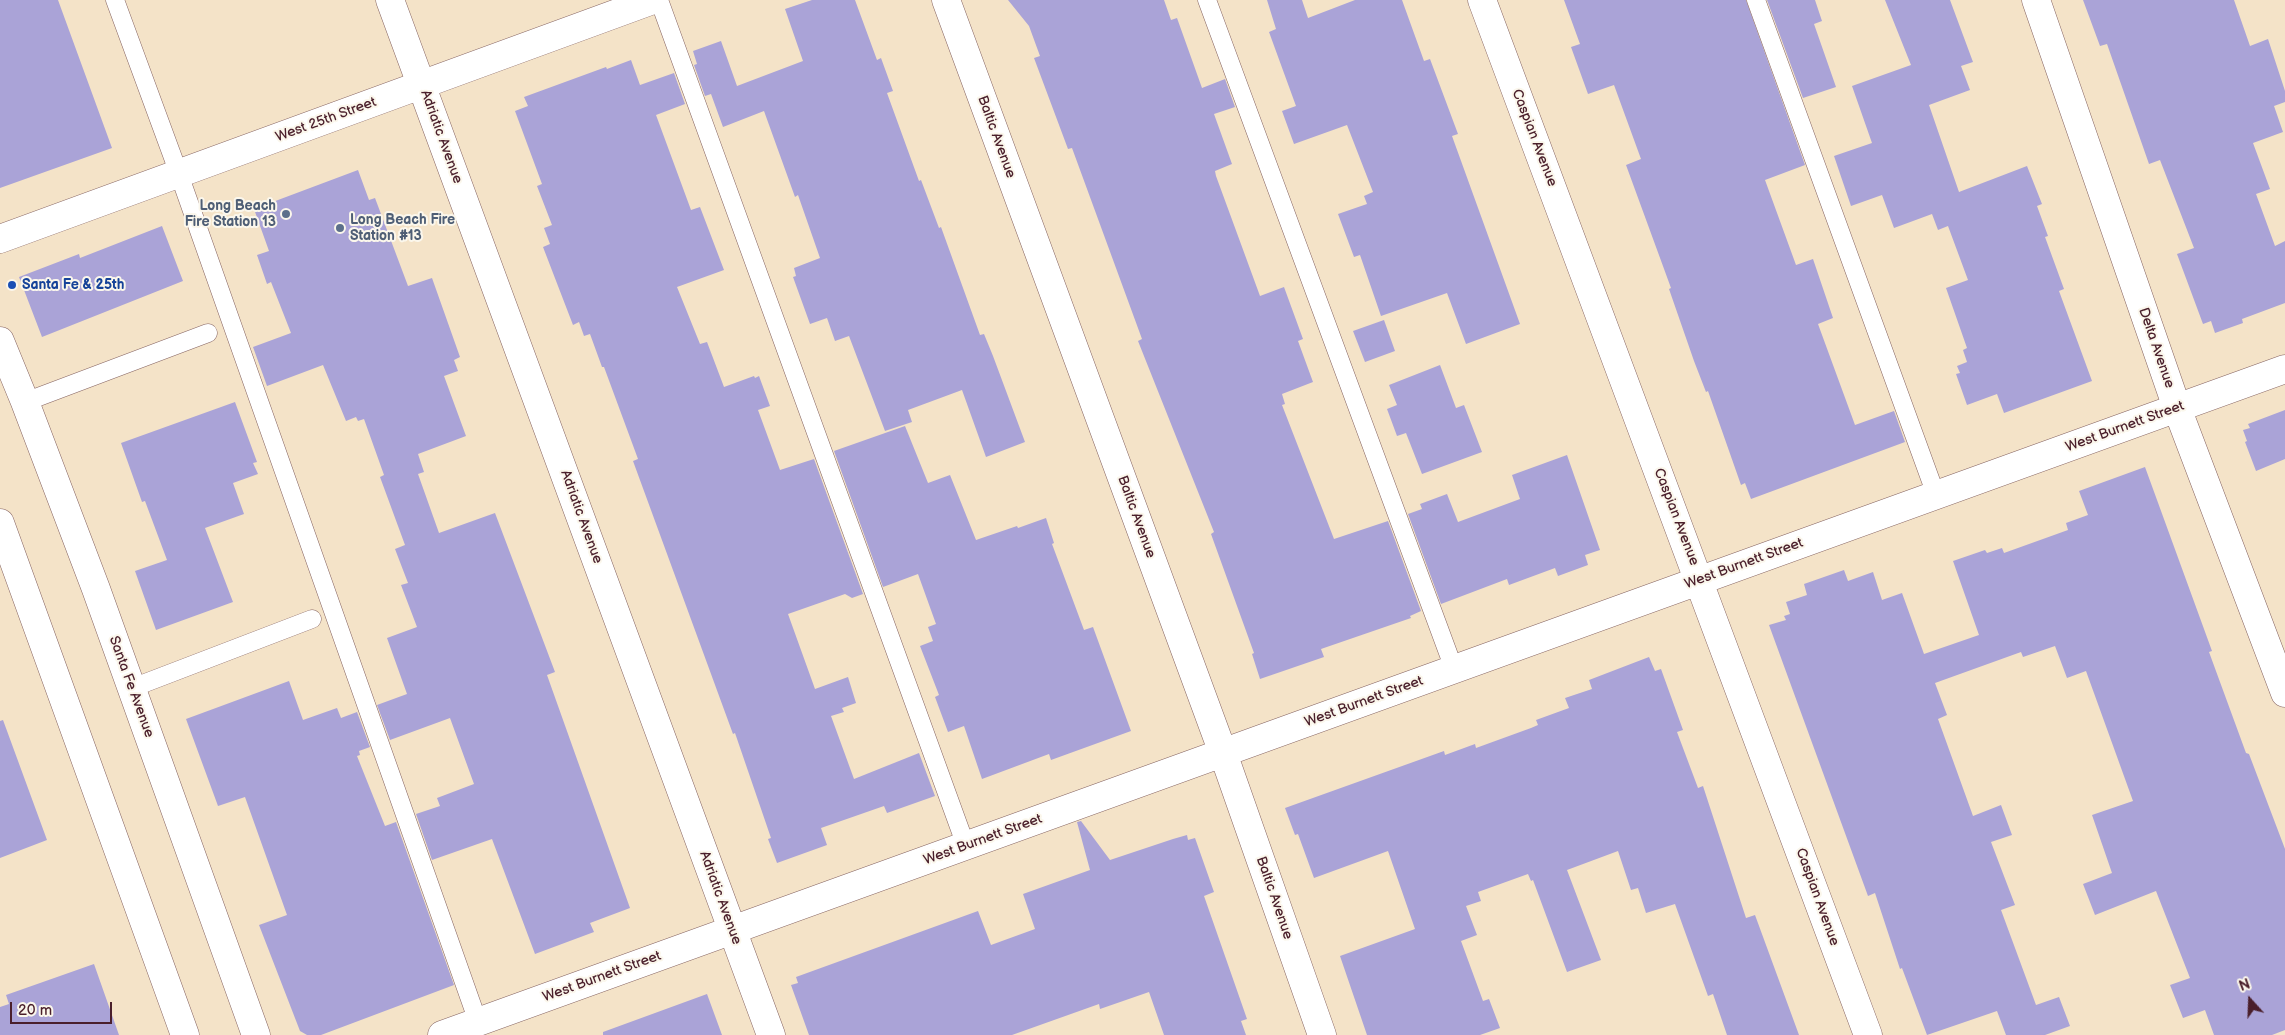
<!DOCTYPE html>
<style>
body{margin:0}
#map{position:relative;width:2285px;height:1035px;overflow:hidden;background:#f4e3c8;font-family:"Balsamiq Sans",sans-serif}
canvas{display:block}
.north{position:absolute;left:2225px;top:975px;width:50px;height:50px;-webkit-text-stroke:4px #fbf7ec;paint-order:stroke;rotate:340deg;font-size:14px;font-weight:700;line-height:20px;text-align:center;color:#4a1f2b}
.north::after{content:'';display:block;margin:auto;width:18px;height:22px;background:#4a1f2b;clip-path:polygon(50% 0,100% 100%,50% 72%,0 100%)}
.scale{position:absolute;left:10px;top:1002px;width:102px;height:22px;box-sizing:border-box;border:2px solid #4a1f2b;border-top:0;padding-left:6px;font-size:15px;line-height:18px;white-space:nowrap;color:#4a1f2b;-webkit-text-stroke:4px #fbf7ec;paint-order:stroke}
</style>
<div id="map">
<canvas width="2285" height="1035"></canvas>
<div class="north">N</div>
<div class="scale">20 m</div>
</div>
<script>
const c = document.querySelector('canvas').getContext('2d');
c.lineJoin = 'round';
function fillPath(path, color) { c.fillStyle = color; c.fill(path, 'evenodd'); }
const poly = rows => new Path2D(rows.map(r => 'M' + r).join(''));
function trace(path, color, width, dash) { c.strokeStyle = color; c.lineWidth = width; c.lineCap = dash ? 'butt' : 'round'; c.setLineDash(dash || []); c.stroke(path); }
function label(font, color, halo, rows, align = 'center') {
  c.font = font + ' "Balsamiq Sans",sans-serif'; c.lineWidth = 4; c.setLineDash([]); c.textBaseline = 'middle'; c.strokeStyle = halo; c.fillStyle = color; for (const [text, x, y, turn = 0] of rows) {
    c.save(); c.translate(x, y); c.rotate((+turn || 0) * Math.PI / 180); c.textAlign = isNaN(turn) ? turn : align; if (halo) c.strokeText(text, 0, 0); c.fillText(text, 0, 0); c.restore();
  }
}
fillPath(poly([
 [0,0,58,0,112,148,0,188],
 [812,0,855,0,877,60,881,58,893,91,887,93,919,181,921,180,939,228,941,227,980,335,984,334,993,356,1025,442,986,457,962,390,908,410,912,422,885,431,849,336,835,341,827,318,810,324,793,277,796,276,794,268,820,258,798,195,795,197,764,111,723,127,711,94,705,96,694,65,697,64,693,51,721,41,737,86,803,61,785,9],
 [1008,0,1164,0,1171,20,1177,18,1202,88,1225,79,1235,107,1214,114,1232,164,1215,171,1216,176,1260,296,1284,287,1303,339,1298,341,1313,382,1282,394,1285,404,1282,405,1334,539,1388,521,1421,611,1410,616,1411,618,1321,649,1324,657,1260,679,1252,654,1254,653,1211,534,1214,532,1138,341,1142,339,1072,148,1068,149,1034,58,1040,56,1029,26],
 [1267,0,1302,0,1308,18,1355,0,1402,0,1424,61,1430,59,1458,134,1452,136,1520,324,1466,344,1447,293,1381,316,1360,255,1354,257,1338,214,1367,204,1364,196,1373,192,1347,125,1294,144,1282,111,1296,106,1269,32,1276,29],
 [1564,0,1746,0,1805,165,1765,180,1796,265,1813,259,1833,318,1818,324,1855,425,1894,411,1905,442,1751,499,1745,483,1741,485,1708,391,1706,392,1694,361,1669,289,1671,288,1626,165,1641,159,1614,85,1588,94,1571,47,1580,44],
 [1767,0,1815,0,1822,21,1814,24,1836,87,1803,98],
 [1885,0,1950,0,1973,62,1961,66,1970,90,1929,105,1959,192,2027,166,2042,204,2037,206,2048,236,2045,237,2064,289,2059,291,2092,381,2004,413,1997,394,1967,405,1956,374,1960,373,1957,366,1967,362,1963,350,1967,348,1946,288,1968,280,1948,226,1938,230,1932,214,1894,228,1882,195,1851,206,1834,156,1872,143,1852,86,1911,65],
 [2083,0,2234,0,2250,46,2268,39,2285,91,2285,102,2274,106,2283,132,2253,143,2270,189,2256,194,2275,246,2285,241,2285,303,2242,319,2243,323,2215,333,2211,321,2203,324,2177,254,2194,248,2160,160,2149,164,2107,44,2100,46],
 [631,60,640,85,674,73,685,104,656,115,691,210,700,207,724,270,677,287,700,344,707,342,724,387,754,376,755,378,759,376,770,406,758,410,780,470,814,459,863,594,852,598,845,594,788,614,815,689,848,677,856,703,842,708,844,712,831,716,854,779,919,753,935,796,887,813,884,806,821,828,827,845,777,863,768,839,771,838,735,733,733,734,633,461,638,459,604,367,602,367,590,334,584,336,579,322,573,325,543,247,550,244,544,228,552,225,537,186,542,184,515,111,528,106,524,97,606,67,607,69],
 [358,170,369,200,375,198,408,286,432,278,460,357,454,360,458,371,444,376,466,436,418,454,424,472,418,474,439,533,495,513,555,672,547,675,630,908,590,923,594,932,535,954,492,839,432,860,416,814,440,806,437,798,474,784,450,718,390,740,377,705,407,694,387,638,417,627,401,585,408,583,395,549,405,545,380,477,384,475,364,419,358,421,356,417,346,421,323,365,267,386,253,347,291,333,271,282,267,284,257,255,269,251,254,209],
 [162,226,183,281,42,337,19,277,79,254,80,258],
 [1384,320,1395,351,1365,362,1353,331],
 [1440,365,1456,408,1464,405,1482,452,1422,474,1406,433,1397,436,1387,409,1397,405,1389,385],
 [235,402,257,462,253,463,258,474,233,483,244,514,205,528,233,602,156,630,135,571,167,560,145,501,142,502,121,443],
 [2285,410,2285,459,2256,471,2245,442,2247,441,2243,430,2250,428,2248,424],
 [905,426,928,483,950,475,976,540,1017,526,1018,528,1046,518,1054,543,1052,544,1084,630,1093,627,1131,731,1051,760,1049,754,982,779,964,726,948,732,935,697,939,695,920,646,933,641,928,627,936,624,918,574,883,587,834,451],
 [1567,455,1600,550,1585,555,1588,565,1558,576,1555,568,1509,585,1507,579,1441,604,1408,514,1422,509,1420,504,1447,494,1458,522,1520,499,1512,475],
 [2145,467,2212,651,2209,652,2246,753,2249,754,2285,849,2285,1030,2272,1035,2214,1035,2205,1010,2183,1018,2170,985,2190,978,2156,891,2095,915,2083,884,2112,873,2092,815,2133,801,2086,671,2067,678,2055,646,2023,657,2021,652,1935,683,1947,715,1938,719,1973,816,2001,805,2012,835,1991,842,2015,905,2001,910,2036,1005,2059,997,2070,1026,2045,1035,2006,1035,1997,1011,1927,1035,1902,968,1900,969,1875,893,1868,896,1769,625,1786,620,1784,616,1790,614,1786,602,1807,595,1804,584,1844,570,1848,581,1873,572,1882,600,1902,593,1924,654,1979,635,1953,561,1985,550,1987,553,2002,548,2004,553,2068,530,2066,523,2088,515,2079,491],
 [1649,657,1655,671,1661,669,1683,730,1677,732,1698,788,1703,786,1746,918,1755,915,1799,1035,1727,1035,1713,994,1708,996,1675,904,1646,913,1638,888,1631,890,1618,851,1567,870,1601,960,1567,972,1533,880,1531,881,1528,874,1478,892,1481,901,1466,906,1477,935,1461,941,1483,1001,1489,999,1500,1028,1480,1035,1367,1035,1340,956,1415,929,1388,851,1314,878,1298,834,1295,835,1285,808,1444,751,1445,755,1475,744,1476,748,1531,728,1538,725,1536,720,1569,708,1565,698,1592,689,1589,680],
 [289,681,303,720,337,708,341,718,357,712,370,747,359,751,360,755,357,756,385,826,396,822,454,985,321,1035,307,1035,300,1031,259,925,287,915,245,797,218,806,186,719],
 [3,720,47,840,0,858,0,721],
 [1081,821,1110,860,1173,839,1187,835,1188,840,1195,838,1214,892,1204,896,1247,1019,1241,1021,1246,1035,1164,1035,1149,992,1100,1009,1099,1004,1012,1035,809,1035,791,985,798,983,796,977,978,911,991,945,1035,929,1023,894,1090,870,1077,822],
 [94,964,119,1035,0,1035,0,1007,9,1004,6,995],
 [707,994,722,1035,603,1035,603,1032]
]), '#aaa3d7');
const service = poly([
 [115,0,179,174,478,1022],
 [659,0,966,846],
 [1207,0,1454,669],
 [1756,0,1936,495],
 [25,402,208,333],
 [132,688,312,619]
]);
const minor = poly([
 [390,0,771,1035],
 [946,0,1223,753,1322,1035],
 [1482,0,1868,1035],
 [2036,0,2177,408,2285,693],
 [0,239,653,0],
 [442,1035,2285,369]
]);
const secondary = poly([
 [0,341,25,402,96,589,256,1035],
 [0,523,185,1035]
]);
trace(service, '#866462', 19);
trace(minor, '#866462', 29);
trace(secondary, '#866462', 29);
trace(service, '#fff', 18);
trace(minor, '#fff', 28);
trace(secondary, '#fff', 28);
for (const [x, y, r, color] of [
 [286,214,5,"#5c6f8a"],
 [340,228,5,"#5c6f8a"],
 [12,285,5,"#1a4fb4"]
]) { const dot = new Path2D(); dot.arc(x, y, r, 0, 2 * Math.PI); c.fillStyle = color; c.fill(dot); trace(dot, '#fbf7ec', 2); }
label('14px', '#4a1f2b', '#fbf7ec', [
 ["West 25th Street",326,120,-20],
 ["Adriatic Avenue",441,137,70],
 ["Baltic Avenue",996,137,70],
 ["Caspian Avenue",1534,138,69],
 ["Delta Avenue",2156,348,71],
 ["West Burnett Street",2125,427,-20],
 ["Adriatic Avenue",581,517,70],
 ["Baltic Avenue",1136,517,70],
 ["Caspian Avenue",1676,517,69],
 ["West Burnett Street",1744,564,-20],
 ["Santa Fe Avenue",131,687,70],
 ["West Burnett Street",1364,702,-20],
 ["West Burnett Street",983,840,-20],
 ["Caspian Avenue",1817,897,70],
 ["Adriatic Avenue",720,898,70],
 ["Baltic Avenue",1274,898,71],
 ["West Burnett Street",602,977,-20]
]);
label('bold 14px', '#4e5e75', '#fbf7ec', [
 ["Long Beach",276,206],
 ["Fire Station 13",276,222],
 ["Long Beach Fire",350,220,"left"],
 ["Station #13",350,236,"left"]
], 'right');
label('bold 14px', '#164399', '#fbf7ec', [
 ["Santa Fe & 25th",22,285]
], 'left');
</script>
